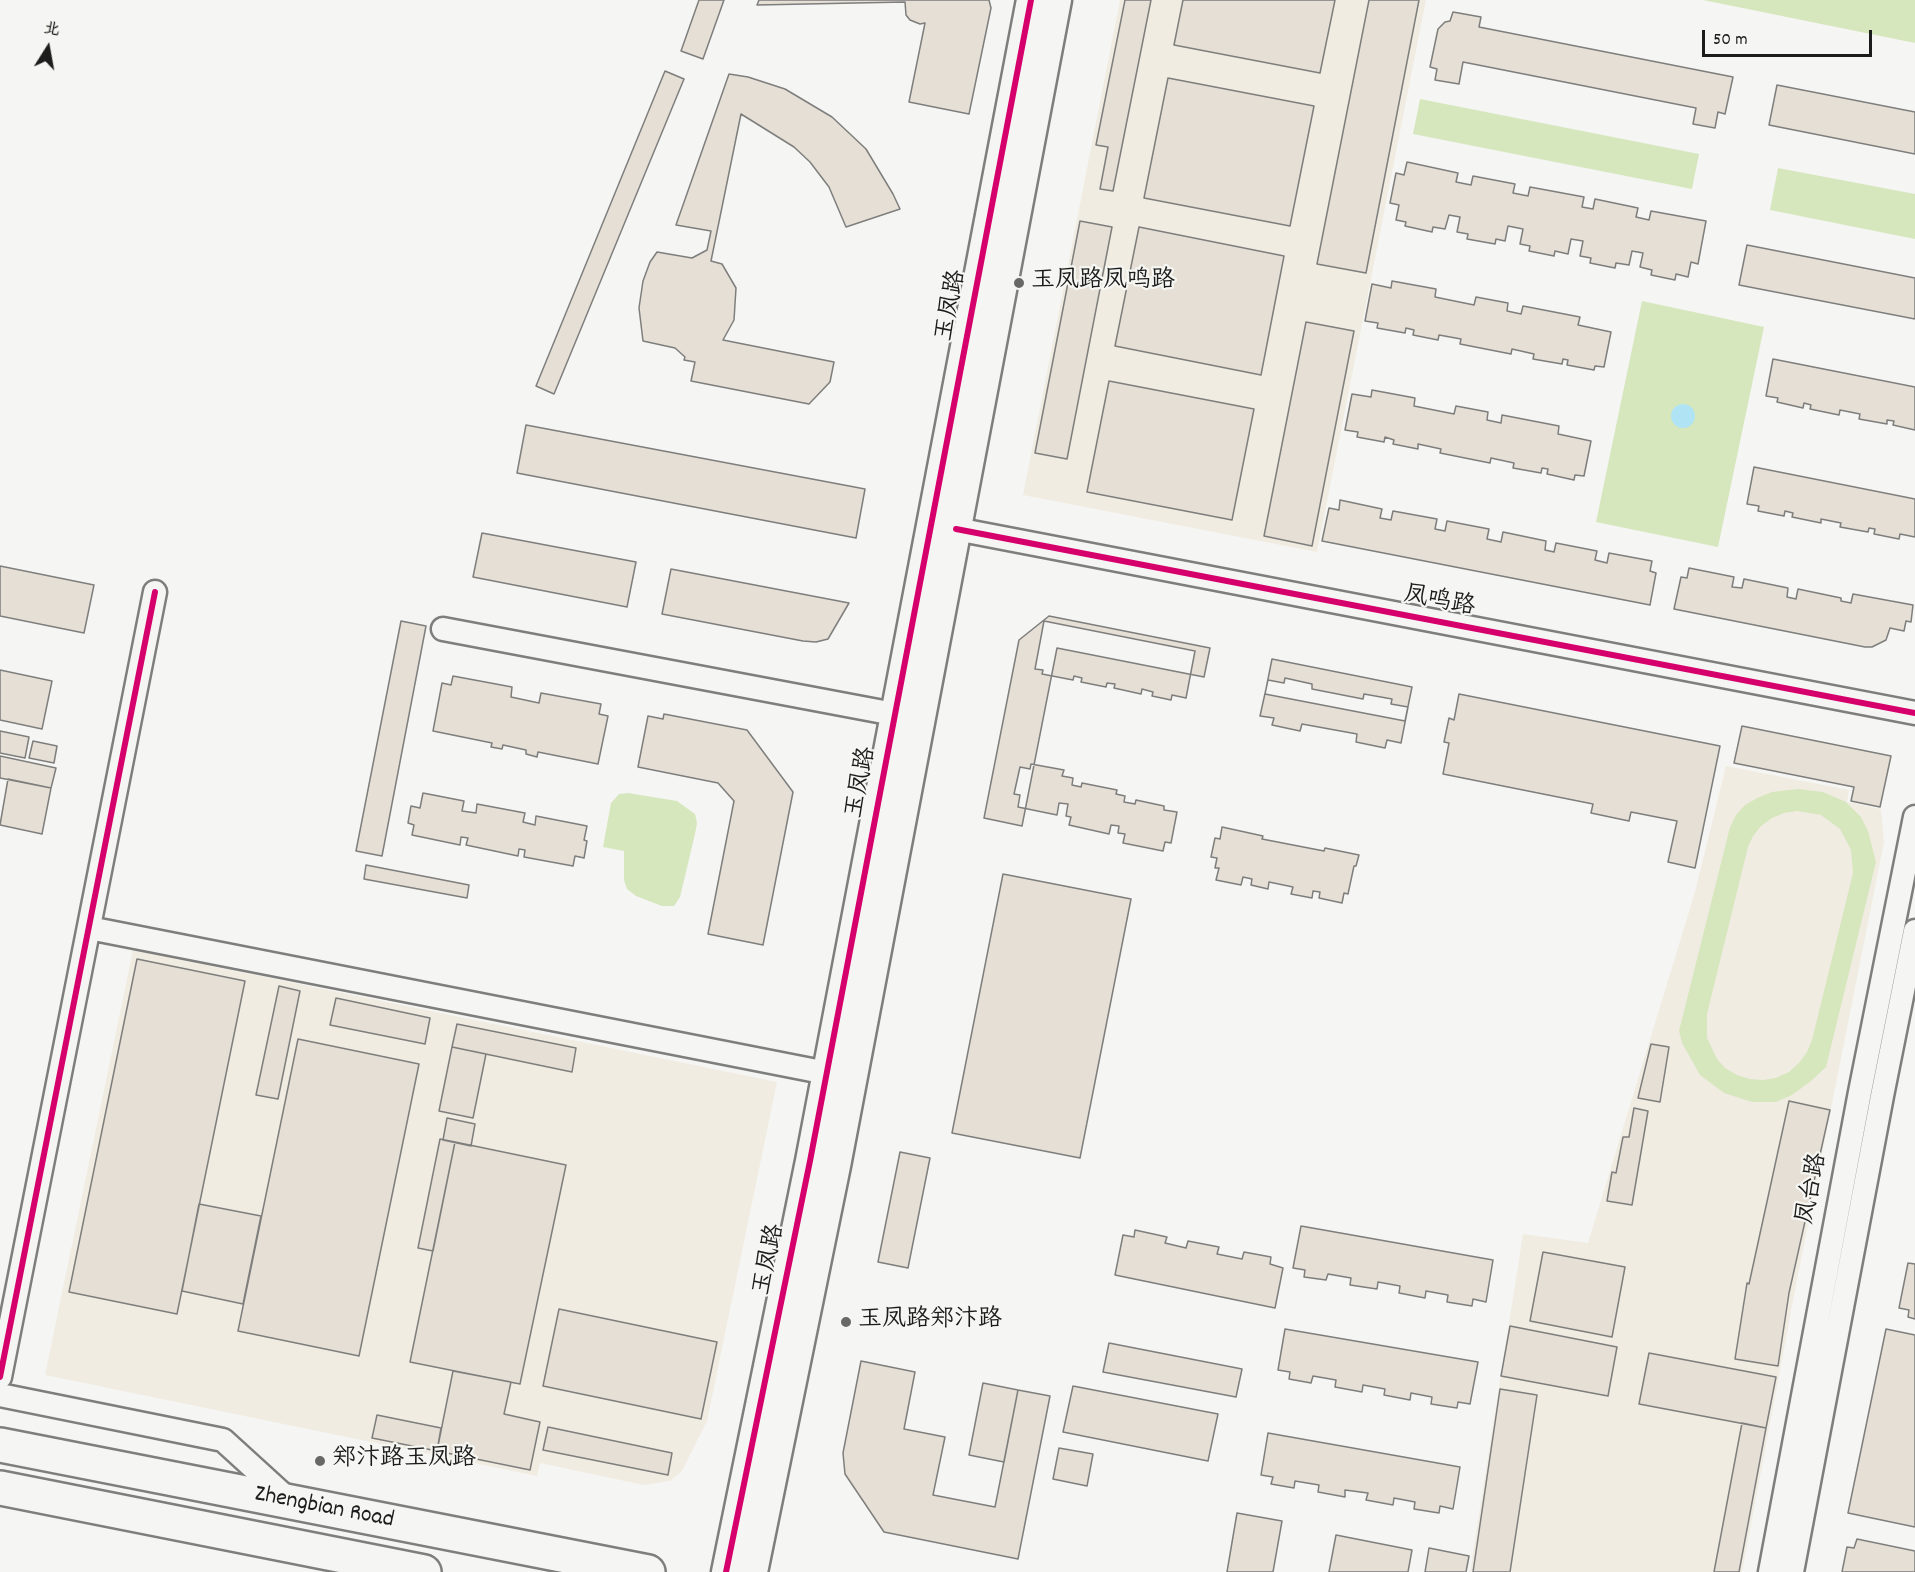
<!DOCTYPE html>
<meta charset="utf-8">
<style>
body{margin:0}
#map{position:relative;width:1915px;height:1572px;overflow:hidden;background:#f5f5f3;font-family:Dekko,"LXGW WenKai TC",sans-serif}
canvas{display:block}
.north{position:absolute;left:18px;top:18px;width:60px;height:60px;-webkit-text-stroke:4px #f6f6f2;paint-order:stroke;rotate:11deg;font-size:16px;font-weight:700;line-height:24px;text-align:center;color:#1c1c1c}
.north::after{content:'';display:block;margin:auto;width:21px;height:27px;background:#1c1c1c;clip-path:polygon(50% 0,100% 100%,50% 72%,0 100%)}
.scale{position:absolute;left:1702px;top:30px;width:170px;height:27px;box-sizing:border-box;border:3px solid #1c1c1c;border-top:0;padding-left:8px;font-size:18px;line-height:21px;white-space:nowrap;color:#1c1c1c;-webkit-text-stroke:4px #f6f6f2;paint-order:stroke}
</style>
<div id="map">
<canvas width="1915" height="1572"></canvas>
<div class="north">北</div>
<div class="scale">50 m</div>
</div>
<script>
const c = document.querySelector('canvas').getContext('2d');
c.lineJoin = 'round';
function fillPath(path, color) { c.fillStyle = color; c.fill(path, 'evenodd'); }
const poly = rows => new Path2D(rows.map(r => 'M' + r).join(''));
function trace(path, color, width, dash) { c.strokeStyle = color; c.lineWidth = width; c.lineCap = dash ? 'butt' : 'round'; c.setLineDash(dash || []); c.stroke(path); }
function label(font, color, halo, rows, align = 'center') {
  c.font = font + ' Dekko,"LXGW WenKai TC",sans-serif'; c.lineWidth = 4.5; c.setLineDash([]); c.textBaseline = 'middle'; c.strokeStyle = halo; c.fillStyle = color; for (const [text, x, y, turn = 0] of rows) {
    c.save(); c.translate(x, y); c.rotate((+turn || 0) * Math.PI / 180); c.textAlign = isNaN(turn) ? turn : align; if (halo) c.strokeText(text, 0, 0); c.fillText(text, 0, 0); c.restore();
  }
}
fillPath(poly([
 [1120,0,1426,0,1317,552,1023,495],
 [1726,766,1849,790,1847,802,1881,809,1884,842,1796,1285,1742,1572,1470,1572,1523,1234,1588,1243,1695,892],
 [133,950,777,1082,707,1421,682,1471,670,1481,644,1485,540,1463,537,1476,45,1375]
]), '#f1ece2');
fillPath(poly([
 [1703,0,1915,0,1915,43],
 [1420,99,1699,154,1692,189,1413,134],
 [1778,168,1915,194,1915,239,1770,210],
 [1642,301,1764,327,1718,547,1596,522],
 [1798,789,1823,792,1846,802,1861,817,1868,831,1876,862,1826,1067,1811,1081,1792,1095,1776,1102,1752,1102,1724,1093,1700,1075,1682,1043,1679,1031,1730,827,1736,815,1745,805,1757,798,1772,792],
 [1797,811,1821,815,1840,829,1851,850,1853,873,1812,1040,1807,1052,1799,1063,1789,1072,1776,1078,1763,1080,1750,1079,1737,1075,1725,1068,1717,1059,1707,1038,1707,1014,1748,847,1753,836,1761,826,1772,818,1784,813],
 [628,793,677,801,695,814,697,823,695,834,680,897,674,906,662,906,636,896,627,889,624,880,624,851,603,847,611,803,619,794]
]), '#d6e7be');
fillPath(poly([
 '1671 416a12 12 0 1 1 24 0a12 12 0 1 1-24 0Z'
]), '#b0e3f4');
const building = poly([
 [699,0,724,0,703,59,681,51,699,0],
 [759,0,989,0,991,8,969,114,909,102,925,23,920,24,910,20,906,15,905,2,757,5,759,0],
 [1125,0,1151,0,1113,191,1100,189,1108,147,1096,145,1125,0],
 [1183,0,1335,0,1320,73,1174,45,1183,0],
 [1369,0,1419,0,1366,273,1317,264,1369,0],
 [1453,12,1481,17,1479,27,1733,77,1725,114,1718,112,1715,128,1693,124,1696,108,1463,62,1459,84,1435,80,1437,69,1430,67,1438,29,1445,22,1450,21,1453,12],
 [665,71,684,79,554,394,536,386,665,71],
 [729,74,748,77,785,89,832,117,866,149,893,194,900,209,846,227,829,187,810,162,794,147,741,114,711,261,722,264,736,288,734,320,723,340,834,362,830,382,809,404,691,381,695,362,684,360,685,357,675,348,643,341,639,308,643,281,650,262,657,252,692,258,707,250,711,231,676,225,729,74],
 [1168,78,1314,106,1290,226,1144,198,1168,78],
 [1777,85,1915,112,1915,154,1769,125,1777,85],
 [1407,162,1458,173,1456,182,1471,185,1473,176,1515,184,1513,193,1528,196,1530,187,1584,197,1582,207,1593,209,1595,199,1638,208,1636,217,1649,220,1651,211,1706,221,1698,264,1691,262,1688,277,1676,274,1675,280,1651,275,1652,270,1640,267,1643,253,1632,251,1629,265,1616,263,1615,268,1590,263,1591,258,1580,256,1583,241,1571,239,1568,254,1555,251,1554,256,1529,251,1530,246,1520,244,1523,229,1508,226,1505,241,1496,239,1495,244,1467,239,1468,234,1457,232,1460,217,1449,215,1445,229,1433,227,1432,232,1405,226,1406,222,1396,220,1399,205,1390,203,1396,173,1404,175,1407,162],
 [1080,221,1112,227,1067,459,1035,453,1080,221],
 [1139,227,1284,256,1261,375,1115,346,1139,227],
 [1747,245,1915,278,1915,319,1739,285,1747,245],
 [1392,281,1436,289,1435,297,1474,305,1476,297,1508,303,1507,311,1521,314,1523,306,1580,317,1578,325,1611,332,1604,367,1595,366,1594,370,1567,365,1568,360,1563,359,1562,364,1533,359,1534,354,1512,349,1511,354,1460,344,1461,339,1439,335,1438,340,1413,335,1414,330,1406,328,1405,333,1377,328,1378,323,1365,321,1372,284,1391,288,1392,281],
 [1306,322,1354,331,1312,546,1264,536,1306,322],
 [1773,359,1915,387,1915,430,1893,425,1894,421,1887,420,1887,424,1859,419,1860,414,1840,410,1839,415,1810,409,1811,405,1804,403,1803,408,1777,402,1778,398,1766,396,1773,359],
 [1109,381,1254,409,1232,520,1087,492,1109,381],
 [1372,390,1415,398,1414,406,1454,414,1456,406,1488,412,1487,420,1501,423,1502,415,1559,426,1558,434,1591,441,1584,476,1575,475,1574,480,1547,474,1548,469,1542,468,1541,473,1513,468,1514,463,1491,458,1490,463,1440,453,1441,449,1418,444,1418,449,1393,444,1394,440,1385,437,1384,442,1357,437,1358,432,1345,430,1352,394,1371,397,1372,390],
 [526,425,865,489,856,538,517,473,526,425],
 [1754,467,1915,499,1915,537,1900,534,1899,539,1874,534,1875,529,1869,528,1868,532,1840,527,1841,523,1821,519,1821,523,1792,517,1793,513,1785,511,1784,516,1758,511,1759,506,1747,504,1754,467],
 [1340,500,1382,509,1380,518,1391,520,1393,511,1437,519,1435,529,1445,531,1447,521,1489,529,1487,539,1501,542,1503,532,1546,541,1545,550,1554,552,1556,543,1597,551,1595,560,1607,563,1609,553,1652,561,1650,571,1656,573,1650,605,1322,541,1329,508,1339,510,1340,500],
 [482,533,636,562,627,607,473,577,482,533],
 [0,566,94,585,84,633,0,616,0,566],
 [1689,568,1734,577,1732,587,1742,588,1744,579,1788,588,1787,597,1796,599,1798,589,1841,598,1841,601,1851,603,1853,594,1913,605,1911,622,1906,621,1904,631,1890,628,1886,640,1872,647,1865,647,1674,609,1681,577,1687,578,1689,568],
 [671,569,849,603,828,639,816,642,803,641,662,614,671,569],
 [1049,616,1210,648,1204,677,1057,648,1022,826,984,818,1019,640,1049,616],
 [401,621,426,626,382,856,356,851,401,621],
 [1044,621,1195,651,1186,698,1172,695,1171,700,1152,696,1153,692,1142,689,1141,694,1114,688,1115,684,1107,683,1106,687,1081,682,1082,678,1074,676,1073,680,1042,674,1043,670,1035,669,1044,621],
 [1272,659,1412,687,1405,721,1265,694,1272,659],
 [0,670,52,681,42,729,0,720,0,670],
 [453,676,512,687,511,697,539,703,541,693,601,704,599,714,608,716,598,764,538,752,537,757,526,754,526,750,503,745,502,749,491,747,492,743,433,731,442,683,451,685,453,676],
 [1285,678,1312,684,1312,689,1363,699,1364,694,1392,699,1391,704,1408,707,1401,743,1387,740,1385,748,1356,742,1357,734,1302,724,1300,731,1272,725,1274,718,1260,716,1268,680,1284,683,1285,678],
 [1459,694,1720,746,1695,868,1668,862,1677,821,1631,812,1629,821,1591,813,1593,804,1443,774,1449,743,1444,742,1449,718,1454,720,1459,694],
 [664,714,747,730,793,792,763,945,708,934,734,801,718,783,638,767,648,716,663,719,664,714],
 [1742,726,1891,756,1880,807,1851,801,1854,787,1734,763,1742,726],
 [0,731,29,737,25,758,0,753,0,731],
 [33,741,57,746,54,763,29,758,33,741],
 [0,756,56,768,51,788,0,778,0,756],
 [1031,764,1064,770,1062,776,1073,778,1072,785,1081,787,1082,783,1117,790,1116,794,1125,796,1124,802,1135,804,1136,800,1164,806,1164,810,1177,812,1171,843,1165,842,1163,851,1123,843,1125,834,1118,833,1119,826,1111,825,1109,834,1069,825,1071,817,1066,816,1068,804,1059,803,1057,815,1018,807,1020,795,1014,794,1020,767,1030,769,1031,764],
 [8,779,51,788,42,834,0,825,8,779],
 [423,793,464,801,462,811,476,813,477,804,525,813,523,822,535,825,536,816,587,826,584,840,587,841,584,858,575,856,573,866,524,857,525,850,519,849,518,856,466,845,468,838,461,837,460,845,412,835,414,825,408,823,411,806,420,808,423,793],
 [1222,827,1263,836,1262,839,1324,851,1325,848,1359,855,1356,866,1354,866,1348,894,1344,893,1342,903,1319,898,1320,892,1313,891,1312,898,1291,894,1293,887,1269,882,1268,889,1251,885,1252,879,1243,877,1241,885,1216,880,1219,868,1215,868,1217,858,1211,857,1215,838,1220,839,1222,827],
 [366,865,469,885,467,898,364,879,366,865],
 [1003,874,1131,899,1080,1158,952,1133,1003,874],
 [137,959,245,981,177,1314,69,1292,137,959],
 [279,986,300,991,278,1099,256,1095,279,986],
 [336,998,430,1018,425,1044,330,1025,336,998],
 [457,1024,576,1048,572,1072,452,1047,457,1024],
 [298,1039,419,1064,359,1356,238,1331,298,1039],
 [1651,1044,1669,1047,1660,1102,1638,1098,1651,1044],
 [452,1047,486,1054,473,1118,439,1111,452,1047],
 [1789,1101,1830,1110,1789,1293,1778,1366,1735,1359,1747,1283,1749,1284,1789,1101],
 [1634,1108,1648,1111,1632,1205,1607,1201,1612,1172,1616,1173,1623,1137,1629,1137,1634,1108],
 [447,1118,475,1124,471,1146,443,1140,447,1118],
 [440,1139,455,1142,433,1251,418,1248,440,1139],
 [455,1142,566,1165,520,1384,410,1362,455,1142],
 [900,1152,930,1158,908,1268,878,1262,900,1152],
 [199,1204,261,1216,243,1304,182,1291,199,1204],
 [1301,1226,1493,1260,1486,1302,1473,1299,1472,1306,1447,1302,1448,1295,1426,1291,1425,1298,1399,1293,1400,1286,1378,1282,1377,1289,1350,1285,1351,1278,1328,1274,1326,1280,1304,1277,1305,1270,1293,1268,1301,1226],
 [1135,1230,1167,1237,1165,1243,1186,1248,1188,1241,1219,1247,1217,1254,1242,1259,1244,1252,1271,1257,1270,1264,1283,1268,1275,1308,1115,1275,1123,1235,1134,1237,1135,1230],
 [1543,1252,1625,1267,1612,1337,1530,1321,1543,1252],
 [1908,1263,1915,1264,1915,1319,1908,1317,1909,1310,1899,1308,1908,1263],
 [559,1309,717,1342,701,1419,543,1386,559,1309],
 [1510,1326,1617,1347,1608,1396,1501,1376,1510,1326],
 [1285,1329,1478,1362,1470,1404,1458,1402,1457,1408,1431,1404,1432,1397,1411,1393,1410,1400,1384,1395,1385,1389,1363,1385,1362,1392,1335,1387,1336,1380,1313,1376,1311,1383,1289,1379,1290,1372,1278,1370,1285,1329],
 [1886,1329,1915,1335,1915,1527,1848,1513,1886,1329],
 [1109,1343,1242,1369,1236,1397,1103,1372,1109,1343],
 [1649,1353,1776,1377,1766,1428,1639,1404,1649,1353],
 [861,1361,915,1372,904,1429,945,1437,933,1495,995,1507,1018,1390,1050,1396,1018,1559,884,1532,845,1474,843,1453,861,1361],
 [453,1371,511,1382,504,1414,540,1422,530,1470,437,1451,453,1371],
 [983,1383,1018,1390,1004,1462,969,1455,983,1383],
 [1073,1386,1218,1414,1208,1461,1063,1432,1073,1386],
 [1500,1389,1537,1395,1510,1572,1473,1572,1500,1389],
 [377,1415,441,1428,437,1451,372,1438,377,1415],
 [1742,1423,1766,1428,1739,1572,1714,1572,1742,1423],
 [548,1427,672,1453,668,1475,543,1450,548,1427],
 [1268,1433,1460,1467,1453,1509,1440,1506,1439,1513,1414,1509,1415,1502,1394,1498,1393,1505,1366,1500,1368,1493,1345,1490,1345,1497,1318,1492,1319,1485,1295,1481,1294,1488,1271,1484,1273,1477,1261,1475,1268,1433],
 [1059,1448,1093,1454,1087,1486,1053,1479,1059,1448],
 [1237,1513,1282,1521,1273,1572,1227,1572,1237,1513],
 [1336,1535,1412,1550,1408,1572,1329,1572,1336,1535],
 [1857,1539,1915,1551,1915,1572,1842,1572,1847,1547,1854,1548,1857,1539],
 [1429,1548,1469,1556,1466,1572,1425,1572,1429,1548]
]);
fillPath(building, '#e6dfd6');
trace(building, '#7e7e7d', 1.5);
const minor = poly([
 [956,529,1915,713],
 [443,629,894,714],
 [89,928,827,1073],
 [0,1377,155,592],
 [0,1395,223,1440,290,1501],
 [1770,1572,1860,1092,1915,817],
 [1792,1572,1882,1096,1915,931]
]);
const tertiary = poly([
 [726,1572,810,1161,1031,0],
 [753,1572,836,1166,1057,0]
]);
const primary = poly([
 [0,1445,648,1572],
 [0,1488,424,1572]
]);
trace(minor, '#7e7e7d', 27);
trace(tertiary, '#7e7e7d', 33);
trace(primary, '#7e7e7d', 38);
trace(minor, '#f5f5f3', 22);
trace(tertiary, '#f5f5f3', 28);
trace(primary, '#f5f5f3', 33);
trace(poly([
 [956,529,1915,713],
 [0,1377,155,592],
 [726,1572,810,1161,1031,0]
]), '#d6006c', 6);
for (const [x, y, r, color] of [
 [1019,283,6,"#686867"],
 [846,1322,6,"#686867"],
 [320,1461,6,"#686867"]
]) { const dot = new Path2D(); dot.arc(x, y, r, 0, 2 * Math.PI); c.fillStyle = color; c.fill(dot); trace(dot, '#f6f6f2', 2); }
label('24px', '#1c1c1c', '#f6f6f2', [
 ["玉凤路凤鸣路",1031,283],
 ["玉凤路郑汴路",858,1322],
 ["郑汴路玉凤路",332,1461]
], 'left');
label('24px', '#1c1c1c', '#f6f6f2', [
 ["玉凤路",953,306,-79],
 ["凤鸣路",1439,603,11],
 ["玉凤路",863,783,-79],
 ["凤台路",1814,1189,-79],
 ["玉凤路",771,1260,-78],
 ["Zhengbian Road",324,1509,11]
]);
</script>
